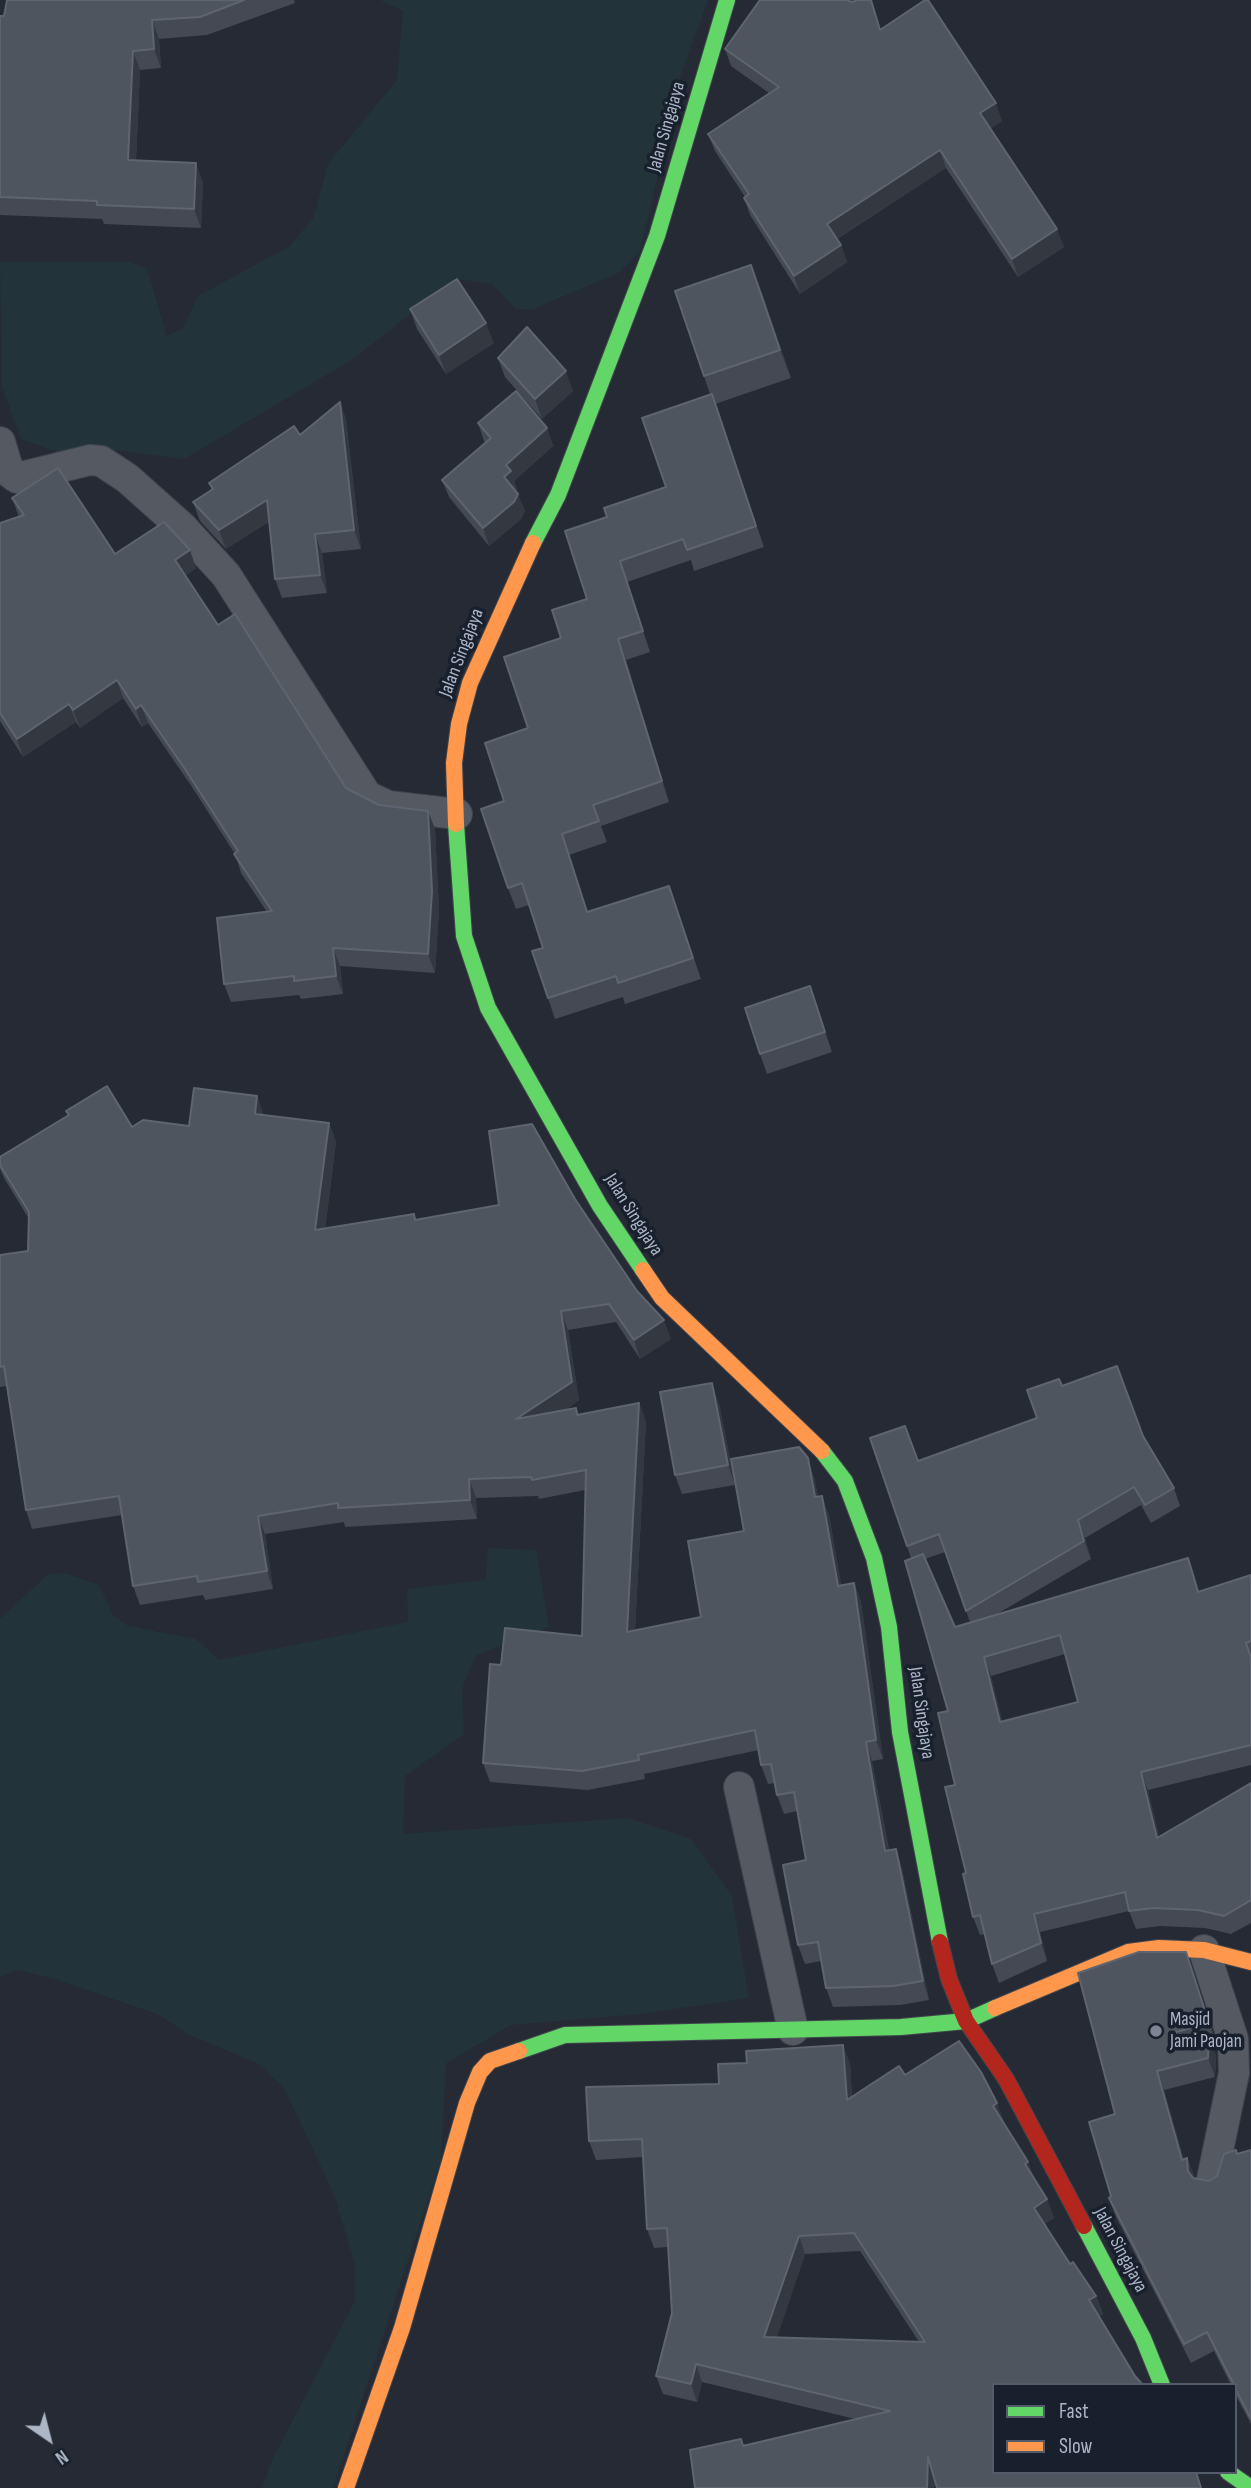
<!DOCTYPE html>
<style>
body{margin:0}
#map{position:relative;width:1251px;height:2488px;overflow:hidden;background:#252a34;font-family:"Sofia Sans Condensed",sans-serif}
canvas{display:block}
.legend{position:absolute;left:992px;top:2383px;width:245px;height:91px;box-sizing:border-box;background:#18202e;border:2px solid #545c6b;margin:0;padding:9px 12px;list-style:none;font-size:21px;color:#adb6c7}
.legend li{display:flex;align-items:center;gap:14px;height:35px}
.legend b{width:35px;border:2px solid #545c6b}
.north{position:absolute;left:14px;top:2404px;width:70px;height:70px;-webkit-text-stroke:5px #18202e;paint-order:stroke;rotate:145deg;font-size:19px;font-weight:700;line-height:28px;text-align:center;color:#adb6c7}
.north::after{content:'';display:block;margin:auto;width:24px;height:32px;background:#adb6c7;clip-path:polygon(50% 0,100% 100%,50% 72%,0 100%)}
</style>
<div id="map">
<canvas width="1251" height="2488"></canvas>
<ul class="legend">
<li><b style="height:9px;background:#63d668"></b>Fast</li>
<li><b style="height:9px;background:#ff974d"></b>Slow</li>
</ul>
<div class="north">N</div>
</div>
<script>
const c = document.querySelector('canvas').getContext('2d');
c.lineJoin = 'round';
function fillPath(path, color) { c.fillStyle = color; c.fill(path, 'evenodd'); }
const poly = rows => new Path2D(rows.map(r => 'M' + r).join(''));
function trace(path, color, width, dash) { c.strokeStyle = color; c.lineWidth = width; c.lineCap = dash ? 'butt' : 'round'; c.setLineDash(dash || []); c.stroke(path); }
function label(font, color, halo, rows, align = 'center') {
  c.font = font + ' "Sofia Sans Condensed",sans-serif'; c.lineWidth = 7; c.setLineDash([]); c.textBaseline = 'middle'; c.strokeStyle = halo; c.fillStyle = color; for (const [text, x, y, turn = 0] of rows) {
    c.save(); c.translate(x, y); c.rotate((+turn || 0) * Math.PI / 180); c.textAlign = isNaN(turn) ? turn : align; if (halo) c.strokeText(text, 0, 0); c.fillText(text, 0, 0); c.restore();
  }
}
fillPath(poly([
 [380,0,708,0,681,75,640,252,618,273,533,309,516,309,492,284,456,279,350,361,184,459,91,447,60,453,21,439,2,386,0,262,130,262,147,269,167,336,183,328,198,296,290,246,314,217,328,164,397,80,403,11],
 [488,1548,536,1550,549,1627,475,1656,462,1689,464,1734,405,1776,403,1834,628,1818,691,1839,732,1896,749,1998,640,2014,511,2025,446,2063,441,2160,333,2488,262,2488,273,2458,355,2301,355,2265,334,2194,284,2088,259,2064,190,2035,157,2014,55,1979,17,1970,0,1977,0,1619,47,1575,64,1573,99,1585,113,1615,128,1626,196,1639,219,1660,408,1622,407,1589,486,1580]
]), '#22343a');
const street = poly([
 [0,442,9,472,17,478,90,460,101,461,127,478,182,527,226,575,367,796,388,806,457,814],
 [739,1787,793,2030],
 [1204,1950,1233,2039,1234,2073,1211,2184]
]);
const fast = poly([
 [533,543,558,495,657,236,727,0],
 [456,824,464,936,488,1008,600,1206,643,1270],
 [822,1451,845,1481,874,1558,889,1627,900,1732,940,1942],
 [519,2051,565,2035,901,2027,966,2021,995,2008],
 [1084,2226,1143,2338,1162,2385],
 [1228,2472,1251,2488]
]);
const slow = poly([
 [456,824,454,763,459,724,470,683,533,543],
 [643,1270,662,1298,822,1451],
 [995,2008,1128,1952,1159,1948,1204,1950,1251,1962],
 [346,2488,402,2328,467,2103,480,2072,490,2061,519,2051]
]);
const jam = poly([
 [940,1942,949,1979,966,2021,1006,2079,1084,2226]
]);
trace(street, '#41454d', 32);
trace(fast, '#41454d', 18);
trace(slow, '#41454d', 18);
trace(jam, '#41454d', 18);
trace(street, '#545962', 30);
trace(fast, '#63d668', 16);
trace(slow, '#ff974d', 16);
trace(jam, '#b3261e', 16);
fillPath(poly([
 [7,0,294,0,295,3,207,35,159,39,161,68,140,70,136,161,203,182,201,228,104,224,102,219,0,215,0,16,4,16],
 [881,29,1002,121,990,129,1064,247,1018,277,946,168,837,239,841,245,847,262,800,294,750,215,744,198,745,197,715,151,708,134,769,93,731,66,725,49],
 [675,291,762,293,791,378,715,404,764,547,694,571,691,560,627,582,650,652,626,660,669,802,601,826,607,842,569,855,588,912,669,886,701,979,625,1004,623,997,555,1019,548,998,543,948,529,905,516,909,508,888,504,801,528,728,561,638,587,599,607,517,666,487,710,394],
 [410,309,494,343,446,374,417,329],
 [498,358,573,391,542,419,505,377],
 [340,402,346,420,361,549,322,553,327,593,282,598,275,579,269,521,226,549,200,521,193,502,212,490,209,483,300,435],
 [478,423,547,428,553,446,514,481,517,489,515,490,525,511,521,519,489,546,449,497,442,480,486,443,484,441],
 [12,498,115,554,196,568,185,576,218,625,346,788,379,805,435,829,439,909,435,973,340,966,343,994,301,999,299,995,231,1002,224,984,267,912,241,873,235,854,192,787,148,723,142,727,123,698,80,728,76,722,23,757,0,721,0,523,19,517],
 [810,986,832,1052,767,1074,760,1054],
 [66,1111,132,1127,189,1126,264,1115,329,1123,336,1142,325,1229,414,1214,416,1219,575,1199,637,1291,671,1339,640,1359,616,1322,568,1330,579,1400,564,1411,576,1408,579,1414,639,1403,646,1422,635,1630,701,1617,744,1531,814,1477,818,1496,829,1515,841,1585,854,1583,861,1602,883,1759,872,1761,889,1850,902,1868,929,2000,900,2005,833,2007,826,1988,821,1961,805,1964,798,1945,806,1860,797,1811,784,1814,777,1795,775,1783,768,1784,761,1765,759,1750,644,1774,645,1779,588,1790,490,1782,483,1763,501,1665,582,1636,585,1490,539,1499,538,1496,476,1498,477,1519,345,1527,344,1522,265,1534,273,1589,205,1600,203,1595,140,1605,133,1586,122,1515,32,1529,26,1510,7,1386,0,1387,0,1255,28,1251,29,1219,4,1178,0,1169,0,1157,68,1116],
 [1062,1386,1143,1436,1174,1488,1180,1506,1151,1523,1141,1505,1085,1538,1091,1559,997,1614,1188,1558,1199,1592,1251,1575,1251,1765,1148,1790,1159,1837,1251,1783,1251,1923,1231,1934,1205,1928,1160,1926,1136,1929,1129,1911,1040,1932,1047,1961,999,1983,992,1964,985,1934,980,1935,973,1917,966,1873,955,1785,948,1711,911,1558,870,1438,918,1461,1037,1418],
 [945,1552,970,1622,955,1627,925,1559],
 [1065,1654,1078,1702,1002,1721,991,1676],
 [719,1403,735,1485,682,1494,675,1475],
 [1193,1971,1216,2042,1211,2043,1216,2056,1215,2077,1164,2090,1184,2160,1187,2158,1195,2178,1209,2181,1217,2176,1238,2154,1251,2150,1251,2424,1235,2394,1235,2385,1231,2385,1214,2351,1191,2363,1116,2217,1109,2198,1111,2196,1115,2114],
 [850,2063,852,2097,905,2075,997,2103,1003,2122,1028,2162,1034,2179,1047,2199,1054,2218,1044,2224,1070,2264,1096,2296,1103,2314,1099,2316,994,2472,1196,2472,1202,2488,937,2488,935,2479,934,2488,695,2488,743,2445,855,2419,702,2382,697,2402,663,2394,656,2376,672,2313,668,2247,654,2248,647,2229,643,2157,596,2160,589,2141,719,2084],
 [860,2251,919,2342,777,2337,805,2254]
]), '#444953');
fillPath(poly([
 [152,20,159,39,161,68,154,49],
 [133,51,140,70,135,179,128,160],
 [996,103,1002,121,987,131,980,113],
 [940,150,946,168,833,241,827,224],
 [196,163,203,182,201,228,194,209],
 [1057,229,1064,247,1018,277,1012,259],
 [841,245,847,262,800,294,794,276],
 [751,265,762,293,791,378,780,350],
 [486,323,494,343,446,374,439,355],
 [566,371,573,391,542,419,535,399],
 [340,402,346,420,361,549,354,530],
 [547,428,553,446,514,481,517,489,510,495,504,477,506,465],
 [518,494,525,511,521,519,489,546,483,528],
 [267,500,274,519,226,549,219,530],
 [315,534,322,553,327,593,320,575],
 [190,550,196,568,182,578,175,560],
 [618,639,626,660,669,802,662,781],
 [117,680,123,698,80,728,73,710],
 [69,704,76,722,23,757,17,739],
 [141,705,148,723,142,727,136,709],
 [428,811,435,829,439,909,435,973,428,954],
 [333,948,340,966,343,994,336,976],
 [257,1096,264,1115,255,1114],
 [329,1123,336,1142,322,1249,315,1230],
 [561,1311,568,1330,579,1400,523,1438,516,1419],
 [664,1320,671,1339,640,1359,634,1340],
 [712,1383,719,1403,735,1485,728,1465],
 [639,1403,646,1422,634,1650,627,1632],
 [808,1458,814,1477,822,1516,815,1497],
 [469,1479,476,1498,477,1519,470,1500],
 [822,1496,829,1515,845,1605,838,1586],
 [258,1516,265,1534,273,1589,267,1571],
 [1078,1520,1085,1538,1091,1559,1084,1541],
 [1188,1558,1195,1576,1205,1610,1198,1592],
 [854,1583,861,1602,883,1759,876,1740],
 [984,1657,991,1676,1007,1740,1000,1722],
 [866,1742,872,1761,892,1870,885,1851],
 [1141,1772,1148,1790,1164,1856,1157,1838],
 [896,1849,902,1868,929,2000,923,1981],
 [1034,1914,1040,1932,1047,1961,1041,1943],
 [1186,1952,1193,1971,1216,2042,1209,2023],
 [1209,2036,1216,2056,1215,2077,1208,2058],
 [843,2045,850,2063,853,2118,847,2100],
 [1157,2071,1164,2090,1190,2180,1182,2160],
 [997,2103,1004,2121,1000,2124,993,2106],
 [1187,2158,1195,2177,1195,2190,1188,2171],
 [1028,2162,1035,2180,1025,2164],
 [1047,2199,1054,2218,1040,2226,1034,2208],
 [799,2236,805,2254,771,2355,764,2337],
 [1096,2296,1103,2314,1096,2318,1089,2300],
 [696,2364,702,2382,697,2402,691,2384],
 [928,2457,935,2475,934,2488,927,2488]
]), '#333841');
const building = poly([
 [7,0,244,0,200,17,152,20,154,49,133,51,128,160,196,163,194,209,97,205,97,201,0,197,0,16,4,16,7,0],
 [760,0,847,0,852,2,858,0,871,0,880,30,925,0,928,0,996,103,980,113,1057,229,1012,259,940,150,827,224,841,245,794,276,744,198,749,194,708,134,779,87,725,49,760,0],
 [751,265,780,350,704,376,675,291,751,265],
 [457,279,486,323,439,355,410,309,457,279],
 [527,327,566,371,535,399,498,358,527,327],
 [516,391,547,428,506,465,511,471,504,477,518,494,514,502,483,528,442,480,491,438,478,423,516,391],
 [712,394,756,526,687,550,683,539,620,561,643,631,618,639,662,781,593,805,599,821,562,834,587,912,669,886,693,958,618,983,616,976,548,998,532,951,543,948,522,883,508,888,481,809,504,801,485,743,528,728,504,657,561,638,552,610,587,599,565,531,607,517,604,508,666,487,642,418,712,394],
 [340,402,354,530,315,534,320,575,275,579,267,500,219,530,193,502,213,489,209,483,294,426,300,435,340,402],
 [58,468,115,554,164,522,190,550,175,560,218,625,235,614,346,788,379,805,428,811,432,891,428,954,333,948,336,976,294,981,294,976,224,984,217,918,272,911,234,854,238,851,185,769,141,705,136,709,117,680,73,710,69,704,17,739,0,713,0,523,24,515,12,498,58,468],
 [810,986,825,1032,760,1054,745,1008,810,986],
 [107,1086,132,1127,143,1120,189,1126,194,1088,257,1096,255,1114,329,1123,315,1230,414,1214,415,1220,499,1205,489,1131,532,1124,575,1199,637,1291,664,1320,634,1340,609,1304,561,1311,572,1382,516,1419,576,1408,577,1415,639,1403,627,1632,701,1617,688,1541,744,1531,731,1459,799,1447,808,1458,815,1497,822,1496,838,1586,854,1583,876,1740,866,1742,885,1851,896,1849,923,1981,893,1986,826,1988,818,1942,798,1945,783,1865,806,1860,794,1792,777,1795,771,1764,761,1765,755,1730,638,1755,639,1760,582,1771,483,1763,490,1664,501,1665,505,1628,582,1636,586,1470,532,1480,531,1477,469,1479,470,1500,338,1508,338,1503,258,1516,267,1571,198,1582,197,1576,133,1586,119,1496,26,1510,4,1366,0,1367,0,1255,28,1251,29,1212,0,1165,0,1157,69,1115,66,1111,107,1086],
 [1117,1366,1143,1436,1174,1488,1145,1505,1134,1487,1078,1520,1084,1541,966,1611,939,1534,907,1546,870,1438,905,1426,918,1461,1037,1418,1027,1390,1059,1379,1062,1386,1117,1366],
 [712,1383,728,1465,675,1475,660,1392,712,1383],
 [923,1554,955,1627,1188,1558,1198,1592,1251,1575,1251,1641,1246,1643,1251,1658,1251,1745,1141,1772,1157,1838,1251,1783,1251,1900,1224,1916,1198,1910,1153,1908,1129,1911,1125,1892,1034,1914,1041,1943,992,1964,980,1915,973,1917,963,1874,966,1873,945,1787,955,1785,938,1713,948,1711,905,1561,923,1554],
 [1060,1635,1078,1702,1000,1722,984,1657,1060,1635],
 [1139,1952,1186,1952,1209,2023,1169,2034,1209,2036,1208,2058,1157,2071,1182,2160,1187,2158,1188,2171,1193,2178,1209,2181,1217,2176,1224,2154,1236,2150,1237,2154,1251,2150,1251,2419,1235,2388,1235,2385,1234,2385,1207,2332,1184,2344,1109,2198,1111,2196,1089,2122,1115,2114,1078,1973,1139,1952],
 [959,2041,981,2072,997,2103,993,2106,1025,2157,1028,2162,1025,2164,1047,2199,1034,2208,1070,2264,1073,2262,1096,2296,1089,2300,1135,2376,1143,2385,994,2385,994,2472,1196,2472,1201,2488,937,2488,928,2457,927,2488,695,2488,690,2450,741,2439,743,2446,890,2411,696,2364,691,2384,656,2376,672,2313,667,2228,647,2229,642,2139,589,2141,586,2087,719,2084,718,2064,747,2063,746,2051,843,2045,847,2100,899,2066,905,2075,959,2041],
 [854,2233,925,2342,764,2337,799,2236,854,2233]
]);
fillPath(building, '#4f555f');
trace(building, '#5e6470', 2);
for (const [x, y, r, color] of [
 [1156,2031,7,"#7d8594"]
]) { const dot = new Path2D(); dot.arc(x, y, r, 0, 2 * Math.PI); c.fillStyle = color; c.fill(dot); trace(dot, '#18202e', 2.5); }
label('19px', '#adb6c7', '#18202e', [
 ["Jalan Singajaya",667,127,-74],
 ["Jalan Singajaya",462,653,-69],
 ["Jalan Singajaya",633,1215,58],
 ["Jalan Singajaya",921,1713,82],
 ["Jalan Singajaya",1120,2250,62]
]);
label('19px', '#adb6c7', '#18202e', [
 ["Masjid",1170,2020],
 ["Jami Paojan",1170,2042]
], 'left');
</script>
